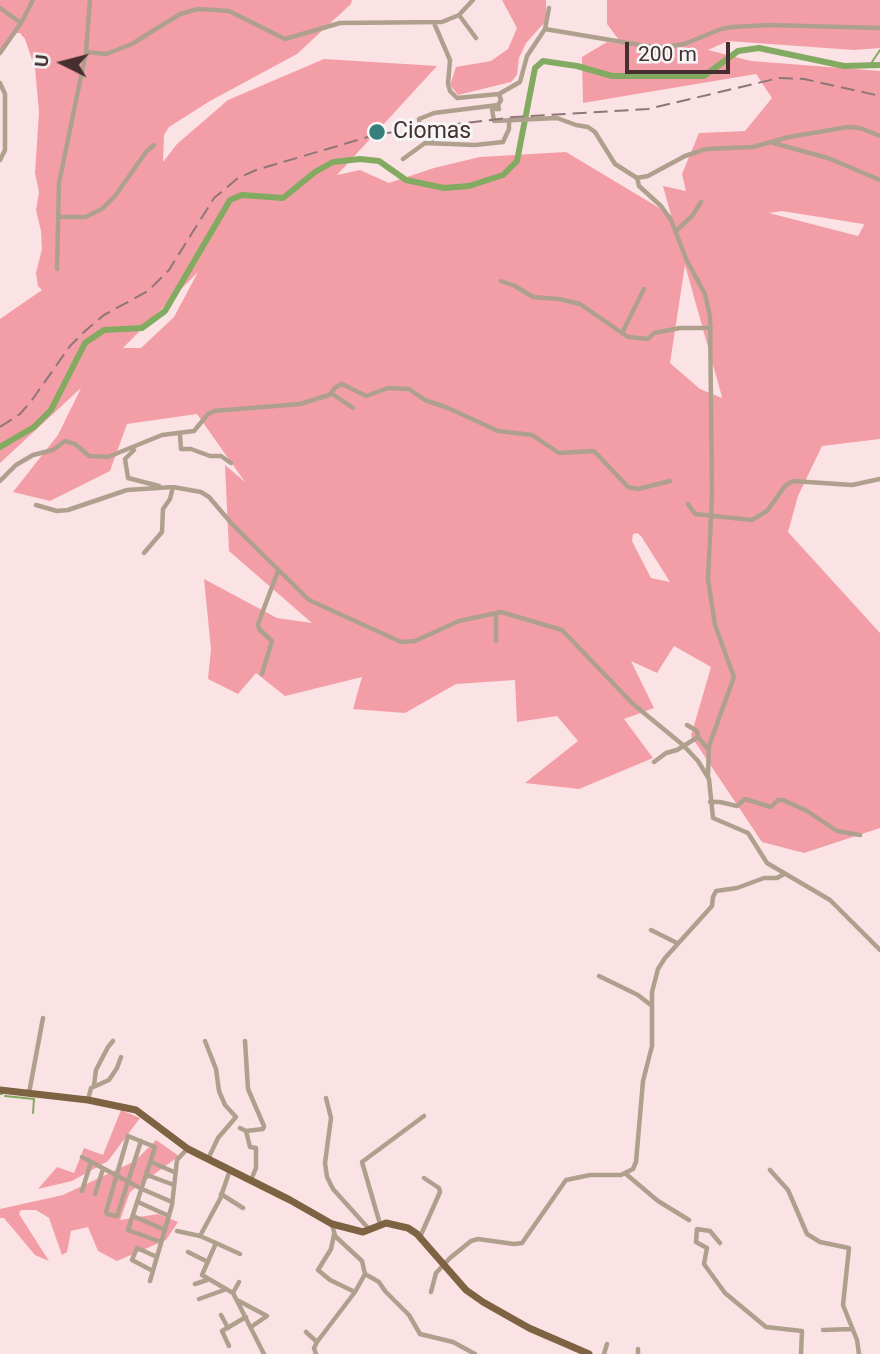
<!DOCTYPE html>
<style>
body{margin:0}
#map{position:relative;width:880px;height:1354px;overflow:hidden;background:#fbe2e4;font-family:Roboto,sans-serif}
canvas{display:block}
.north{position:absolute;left:28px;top:28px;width:70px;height:70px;-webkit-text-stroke:5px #f6f6f6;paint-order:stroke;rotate:276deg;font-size:19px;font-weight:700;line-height:28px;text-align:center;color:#462f31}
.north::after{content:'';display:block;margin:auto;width:24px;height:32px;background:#462f31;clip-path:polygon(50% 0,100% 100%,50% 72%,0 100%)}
.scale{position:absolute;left:625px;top:42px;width:105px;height:32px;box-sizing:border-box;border:4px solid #462f31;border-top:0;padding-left:9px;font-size:21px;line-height:24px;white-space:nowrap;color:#462f31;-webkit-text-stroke:5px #f6f6f6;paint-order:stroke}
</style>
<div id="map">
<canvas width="880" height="1354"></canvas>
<div class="north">U</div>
<div class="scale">200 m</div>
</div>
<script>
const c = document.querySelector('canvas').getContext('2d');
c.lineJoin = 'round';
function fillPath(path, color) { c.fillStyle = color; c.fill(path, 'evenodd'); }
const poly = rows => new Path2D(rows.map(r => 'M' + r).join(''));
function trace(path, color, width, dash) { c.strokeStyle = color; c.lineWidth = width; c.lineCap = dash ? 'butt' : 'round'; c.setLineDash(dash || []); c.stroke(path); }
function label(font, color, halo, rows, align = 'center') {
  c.font = font + ' Roboto,sans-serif'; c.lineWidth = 6; c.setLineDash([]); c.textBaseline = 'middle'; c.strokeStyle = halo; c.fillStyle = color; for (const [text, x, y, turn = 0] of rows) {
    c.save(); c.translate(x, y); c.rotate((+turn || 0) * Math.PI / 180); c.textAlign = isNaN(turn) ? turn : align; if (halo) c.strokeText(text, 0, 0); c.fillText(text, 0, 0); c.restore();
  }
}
fillPath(poly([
 [0,0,352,0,351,4,297,54,210,101,169,127,164,135,163,162,177,144,228,100,324,59,437,66,337,175,360,170,389,183,434,168,480,157,566,152,671,215,663,186,686,191,682,174,699,133,745,131,772,98,756,74,583,103,582,57,607,42,622,44,607,24,607,0,880,0,880,48,854,50,728,41,708,50,751,61,880,71,880,439,822,446,798,496,788,532,880,633,880,828,804,853,762,842,691,736,711,667,674,646,657,673,631,661,654,708,624,719,653,758,579,789,525,783,578,741,557,716,517,722,515,680,456,684,405,713,353,709,362,677,285,696,256,673,238,694,208,679,211,649,204,579,277,618,312,623,229,551,225,465,245,482,197,414,127,424,110,471,50,501,13,492,58,435,81,388,0,463,0,319,42,290,38,286,36,273,42,249,41,231,36,210,39,192,35,173,39,112,35,68,25,39,20,33,16,33,0,56],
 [782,211,863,224,864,225,858,236,769,213],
 [685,265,722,397,722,398,700,389,670,363],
 [198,272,174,317,141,348,123,348],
 [637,533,641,536,670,582,651,578,632,541,633,534],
 [502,0,546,0,546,21,526,43,519,58,517,75,511,82,458,95,450,85,456,67,491,61,508,49,517,28],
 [121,1110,140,1118,108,1161,72,1181,38,1189,57,1167,74,1173,84,1148,103,1155],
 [156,1140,179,1156,130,1192,120,1220,158,1214,178,1222,166,1240,117,1261,98,1251,88,1227,71,1231,67,1252,62,1255,49,1218,36,1210,21,1210,19,1214,49,1261,35,1255,4,1218,0,1218,0,1209,63,1195,135,1161]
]), '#f39ea7');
trace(poly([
 [870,65,880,50],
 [0,1094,2,1094],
 [5,1096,34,1099,33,1113]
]), '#82ab61', 2);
trace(poly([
 [0,447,34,427,51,410,85,343,104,330,142,328,165,311,230,200,242,195,283,198,315,172,333,162,360,159,379,161,406,180,444,188,469,186,503,175,517,161,535,68,543,61,577,66,612,76,704,76,738,51,759,48,844,66,880,65]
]), '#82ab61', 6);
trace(poly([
 [90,0,86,52,106,54,132,44,180,14,198,9,229,11,285,39,340,23,442,22,459,15,473,0],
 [0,8,21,23],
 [459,15,476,38],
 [434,23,450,60,448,84,450,91,457,98,499,94,520,82,527,56,545,29,658,48,684,44,721,29,732,27,769,25,880,28],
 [545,29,549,8],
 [0,53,21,23,33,0],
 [0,83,5,94,5,150,0,160],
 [498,105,499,109,492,109,494,121,557,118,576,125,588,127,595,132,615,164,637,178,648,176,685,156,706,149,753,147,789,137,848,127,860,128,880,136],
 [433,142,420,129,419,119,434,113,498,105,501,100,499,94],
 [773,143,828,158,880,180],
 [403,159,425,143,475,145,503,142,509,129,509,121],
 [637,178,639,186,661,206,671,220,687,261,705,294,710,316,712,495,708,579,715,625,734,677,709,746,708,776],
 [59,217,85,217,102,209,115,196,146,152,154,145],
 [676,231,693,215,701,202],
 [57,269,59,183,86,52],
 [501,281,515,286,533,297,559,299,580,304,628,337,648,339,654,333,680,328,711,328],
 [622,333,644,289],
 [331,393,353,408],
 [180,435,181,449,191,449,210,456,221,456,231,463],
 [134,450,125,459,128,478,159,486],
 [0,481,16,465,33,455,53,450,65,441,75,444,89,456,108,457,162,435,194,431,208,414,214,411,300,404,329,395,336,387,342,384,366,396,388,388,409,389,425,400,448,408,498,431,532,435,559,453,594,451,628,487,638,489,670,481],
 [688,504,695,514,752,520,767,511,785,486,793,481,852,485,880,479],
 [36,505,57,511,68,510,127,490,173,487,201,492,209,497,232,524,309,600,401,642,415,641,459,621,501,612,562,630,633,704,683,745,698,761,709,779,713,818,748,833,767,863,830,900,880,950],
 [144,553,162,532,163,509,170,499,173,487],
 [496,613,496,641],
 [262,674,272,641,259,629,258,624,278,571],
 [687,725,697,731,698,737,708,749],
 [654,762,666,753,677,750,698,737],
 [710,802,720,802,737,806,745,799,771,807,778,800,783,800,807,811,837,831,860,835],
 [651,930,677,943],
 [599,976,638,995,652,1006],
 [205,1041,216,1069,219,1091,225,1105,236,1117,218,1138,208,1159],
 [245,1041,248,1089,264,1126,263,1129,246,1131],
 [94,1085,96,1070,108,1047,113,1041],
 [29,1093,43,1018],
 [326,1098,331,1118,325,1163,327,1177,333,1189,369,1229],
 [88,1100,91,1088,109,1080,117,1068,121,1057],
 [240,1128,246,1131,250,1147,256,1148,256,1168,251,1180],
 [141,1141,117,1216,107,1214,106,1212,128,1136,155,1147,128,1230,161,1242],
 [82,1157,142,1189,172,1202],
 [151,1162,174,1172],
 [230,1170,220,1199,200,1236,216,1243,202,1275,233,1293,264,1354],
 [770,1170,788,1190,807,1234,820,1242,849,1248,843,1305,857,1340,859,1354],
 [626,1174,658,1201,689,1220],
 [147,1175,174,1185],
 [82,1191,91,1162],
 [95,1194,103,1169],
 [221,1194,243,1208],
 [138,1202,169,1216],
 [133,1216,165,1230],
 [380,1224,362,1162,424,1116],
 [177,1231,200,1236],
 [334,1235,331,1249,318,1270,330,1280,355,1292],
 [420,1237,440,1192,439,1188,424,1178],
 [216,1243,240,1254],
 [720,1243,710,1231,697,1229,696,1242,707,1248,704,1264,725,1293,766,1327,802,1331,801,1354],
 [188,1252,208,1262],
 [153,1271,132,1260,137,1248,157,1257],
 [365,1274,379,1282,385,1291,409,1315,420,1334,453,1342,475,1354],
 [150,1281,172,1205,177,1160,187,1149],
 [195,1284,207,1280],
 [431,1292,436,1273,450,1258,471,1241,478,1239,514,1244,522,1243,566,1180,590,1175,621,1175,633,1169,636,1162,643,1081,652,1046,652,992,658,969,665,958,712,906,713,897,716,891,737,888,764,878,777,878,784,874],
 [233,1293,239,1282],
 [199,1299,224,1290],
 [239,1301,267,1316,251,1327],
 [221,1315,228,1328],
 [823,1330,852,1329],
 [306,1332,317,1342],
 [229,1346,222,1331,246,1317],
 [316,1354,314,1348,317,1342,355,1292,365,1274,362,1261,335,1236,332,1224],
 [604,1354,607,1344],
 [638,1354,638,1349]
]), '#afa08e', 4.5);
trace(poly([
 [0,1090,88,1100,136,1110,188,1149,290,1200,332,1224,363,1232,386,1223,408,1228,417,1234,466,1290,483,1302,529,1328,589,1354]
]), '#7d6341', 7);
trace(poly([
 [0,427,20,414,32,400,70,346,85,331,104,315,148,291,169,270,214,198,238,178,256,170,378,134,514,117,648,109,779,78,804,79,880,96]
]), '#8e7678', 2, [14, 7]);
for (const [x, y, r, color] of [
 [377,132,9,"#367f7d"]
]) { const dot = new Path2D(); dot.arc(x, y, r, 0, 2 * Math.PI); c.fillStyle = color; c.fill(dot); trace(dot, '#f6f6f6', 2.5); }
label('23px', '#462f31', '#f6f6f6', [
 ["Ciomas",393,132]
], 'left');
</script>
